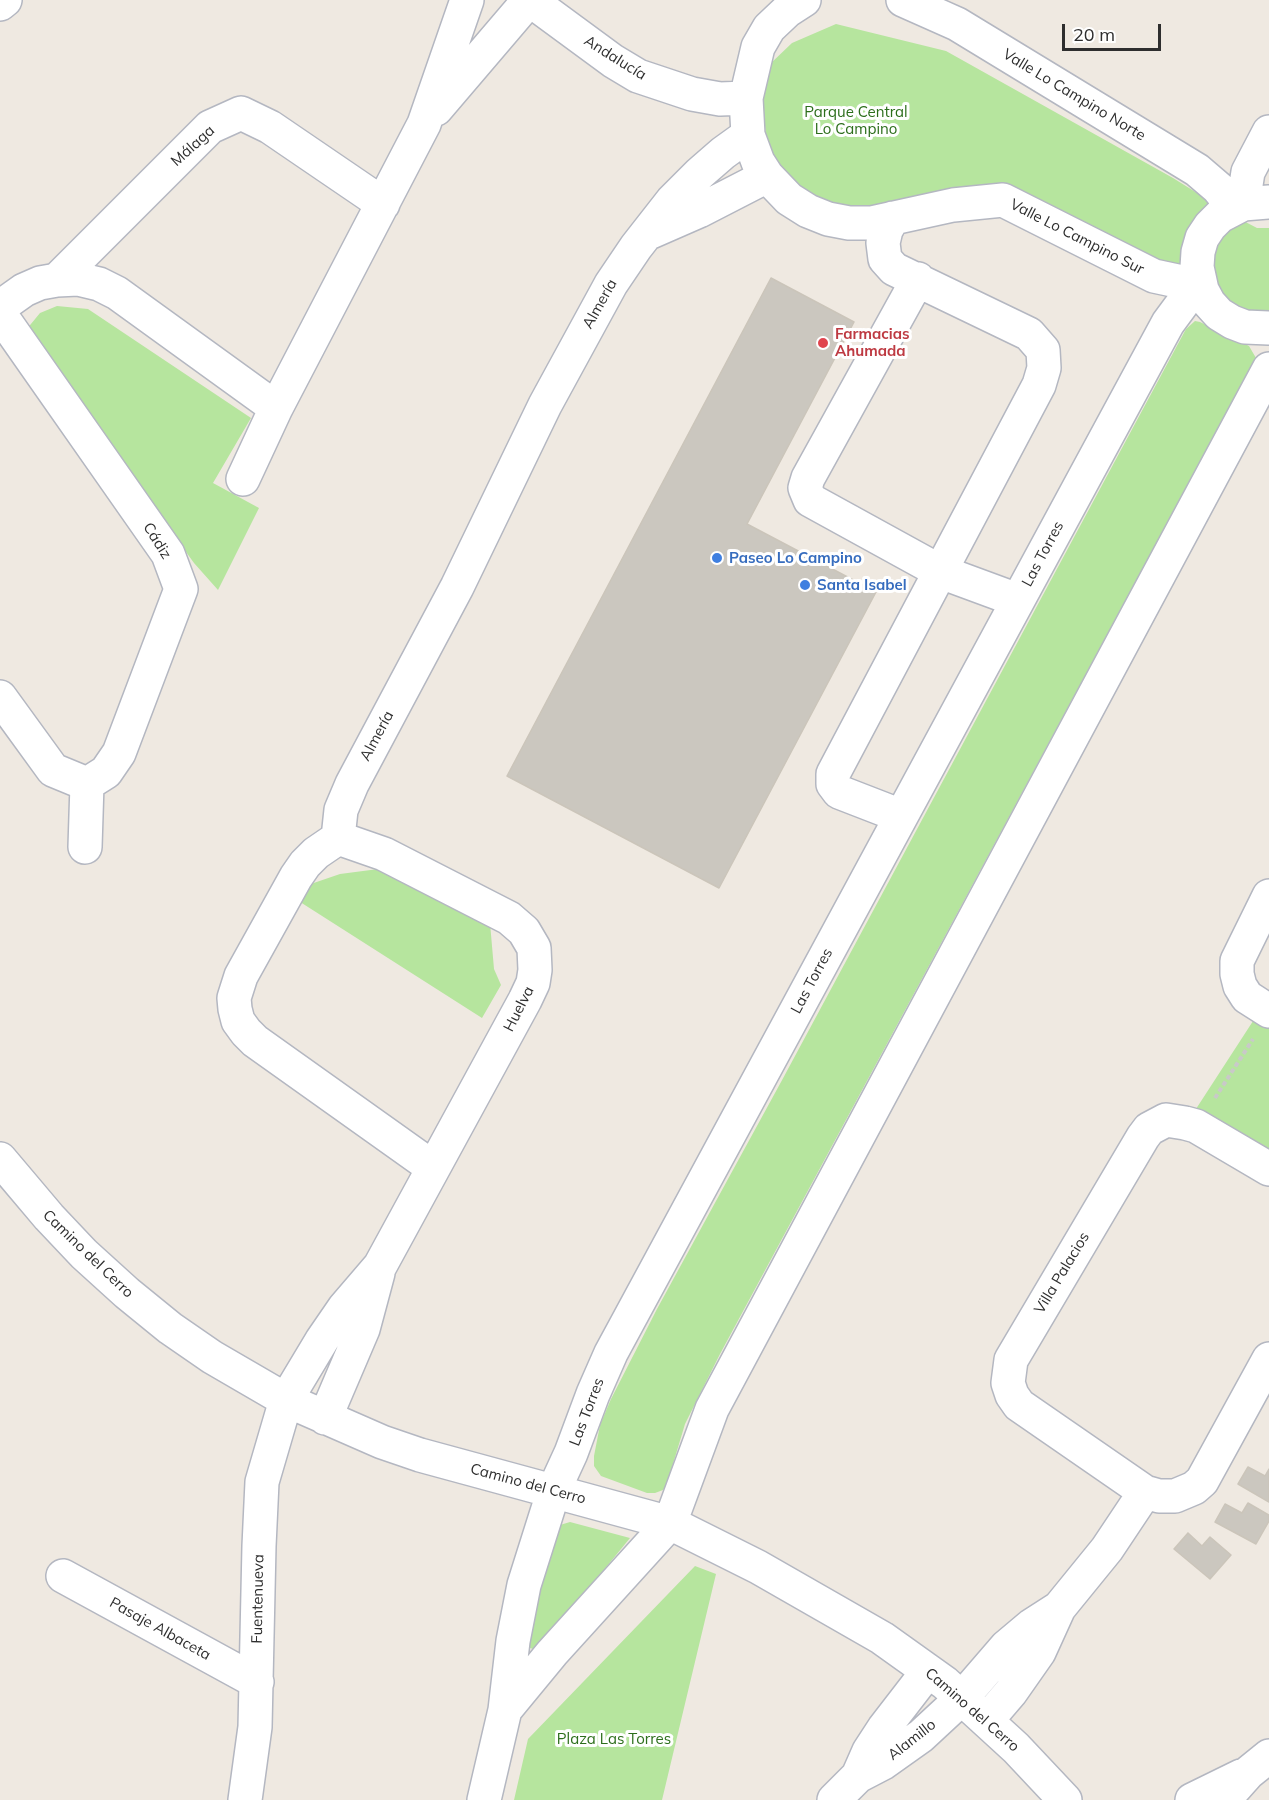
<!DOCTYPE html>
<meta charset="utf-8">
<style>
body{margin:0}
#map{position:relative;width:1269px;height:1800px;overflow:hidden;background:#efe9e1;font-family:Mulish,sans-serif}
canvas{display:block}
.scale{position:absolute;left:1062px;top:24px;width:99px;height:27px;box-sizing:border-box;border:3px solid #2e2e2e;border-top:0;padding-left:8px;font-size:18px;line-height:21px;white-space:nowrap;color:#2e2e2e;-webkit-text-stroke:4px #fff;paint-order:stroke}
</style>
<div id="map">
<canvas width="1269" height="1800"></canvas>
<div class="scale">20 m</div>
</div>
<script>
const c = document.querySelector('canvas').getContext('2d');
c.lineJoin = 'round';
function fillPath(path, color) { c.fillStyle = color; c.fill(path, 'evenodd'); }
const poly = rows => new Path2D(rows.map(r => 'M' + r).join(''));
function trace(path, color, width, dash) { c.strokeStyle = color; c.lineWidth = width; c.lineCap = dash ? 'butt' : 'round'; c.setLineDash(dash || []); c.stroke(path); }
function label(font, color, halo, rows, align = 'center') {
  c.font = font + ' Mulish,sans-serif'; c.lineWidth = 6; c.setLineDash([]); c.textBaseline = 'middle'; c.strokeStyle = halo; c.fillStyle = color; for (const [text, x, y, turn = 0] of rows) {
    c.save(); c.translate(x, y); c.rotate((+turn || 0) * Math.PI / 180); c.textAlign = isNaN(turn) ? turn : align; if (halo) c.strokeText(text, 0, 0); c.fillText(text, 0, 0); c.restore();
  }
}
fillPath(poly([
 [836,24,946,51,1173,178,1234,216,1257,228,1269,228,1269,322,1006,187,854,213,820,210,774,160,767,142,762,102,770,64,792,43],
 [57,306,88,309,251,418,213,483,259,508,218,590,194,563,26,330,40,313],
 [1195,321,1200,322,1249,346,1256,358,720,1354,685,1424,667,1484,663,1490,655,1493,647,1493,601,1476,594,1466,594,1456,600,1425,611,1399,657,1309,781,1082,1186,329],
 [386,868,490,923,494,969,501,985,482,1018,297,900,302,887,340,874],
 [1255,1018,1269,1026,1269,1153,1194,1112],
 [570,1522,630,1538,540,1648,536,1650,530,1648,528,1642,551,1540,560,1525],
 [695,1566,716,1574,662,1800,514,1800,528,1739]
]), '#b6e59e');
const building = poly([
 [771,278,854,322,747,524,876,592,719,888,507,776,771,278],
 [1248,1467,1265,1476,1269,1469,1269,1502,1238,1484,1248,1467],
 [1248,1503,1269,1515,1269,1521,1256,1544,1215,1522,1225,1504,1242,1513,1248,1503],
 [1188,1533,1202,1546,1210,1537,1231,1555,1210,1579,1174,1549,1188,1533]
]);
fillPath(building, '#cbc7bf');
trace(building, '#cbc5ba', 1.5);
const minor = poly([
 [530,0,613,61,638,76,692,94,720,99,746,98],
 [804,0,787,11,769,28,758,47,746,98,748,135,758,162,767,176,789,199,808,211,828,219,849,223,871,223,953,205,1003,200,1154,276,1182,282,1199,282],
 [903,0,957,24,1197,170,1218,188,1233,207],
 [0,4,5,0],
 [436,109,529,0],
 [1269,202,1243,204,1220,216,1210,226,1202,238,1198,252,1197,267,1202,290,1209,303,1219,314,1232,322,1245,327,1269,328],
 [1243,204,1248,172,1269,132],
 [893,218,886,230,883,243,885,259,894,269,1029,334,1043,350,1044,368,1039,385,833,774,833,784,839,792,901,816],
 [651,232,699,211,767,176],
 [918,279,808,478,805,488,810,500,941,572,1017,600],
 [57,280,210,127,241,113,270,127,383,204],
 [0,307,24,290,40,283,57,280,78,279,99,284,117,293,276,408],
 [0,314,168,554,181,589,119,753,106,772,87,784,53,770,0,697],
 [243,479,276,408,424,124,467,0],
 [338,838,341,810,352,784,457,587,545,405,611,284,636,247,672,201,700,173,723,153,748,135],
 [338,838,316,853,305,864,296,877,241,976,234,998,235,1009,238,1021,246,1032,255,1041,432,1167],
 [85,847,87,784],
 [1269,896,1237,961,1237,974,1240,986,1247,997,1269,1011],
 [0,1159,49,1217,84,1254,127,1293,170,1328,212,1357,286,1400,382,1442,420,1455,670,1523,758,1567,882,1638,945,1683,1016,1748,1065,1800],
 [1269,1169,1196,1126,1185,1123,1166,1120,1149,1129,1143,1137,1011,1360,1008,1383,1012,1395,1019,1405,1145,1492,1159,1496,1175,1496,1194,1488,1202,1481,1269,1359],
 [325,1418,363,1329,378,1273],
 [63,1576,257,1682],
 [505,1710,552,1653,670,1523,712,1409,1269,369],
 [987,1720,1011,1692,1039,1652,1059,1608],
 [858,1776,869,1751,884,1728,928,1671],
 [245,1800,255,1727,259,1546,262,1482,286,1400,322,1340,344,1308,380,1266,525,1000,533,983,535,970,534,948,524,931,509,918,384,854,338,838],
 [484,1800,505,1710,513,1641,524,1585,554,1490,571,1453,593,1394,611,1353,1168,323,1185,300,1202,290],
 [834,1800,858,1776,883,1763,921,1736,962,1698,1006,1647,1031,1626,1059,1608,1107,1549,1145,1492],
 [1192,1800,1241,1776],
 [1224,1800,1248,1773,1269,1756]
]);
trace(minor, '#b4b7c1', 36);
trace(poly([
 [1215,1098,1253,1039]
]), '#c9c9c9', 4, [4.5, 3]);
trace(minor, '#fff', 33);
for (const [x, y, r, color] of [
 [823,343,6,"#e0444e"],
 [717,558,6,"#3f7fe0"],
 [805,585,6,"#3f7fe0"]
]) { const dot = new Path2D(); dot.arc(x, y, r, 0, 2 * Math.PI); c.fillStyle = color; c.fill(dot); trace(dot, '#fff', 2); }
label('15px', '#2e2e2e', '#fff', [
 ["Andalucía",615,58,32],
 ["Valle Lo Campino Norte",1074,95,31],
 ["Málaga",193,146,-42],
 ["Valle Lo Campino Sur",1077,237,27],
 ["Almería",600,304,-61],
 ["Cádiz",157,541,58],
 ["Las Torres",1043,554,-62],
 ["Almería",377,736,-62],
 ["Las Torres",812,981,-62],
 ["Huelva",519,1009,-63],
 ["Camino del Cerro",88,1254,44],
 ["Villa Palacios",1062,1273,-59],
 ["Las Torres",587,1412,-69],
 ["Camino del Cerro",528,1484,15],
 ["Fuentenueva",258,1599,-89],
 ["Pasaje Albaceta",160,1629,29],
 ["Camino del Cerro",972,1710,41],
 ["Alamillo",912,1740,-38]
]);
label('15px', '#2c6e1b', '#fff', [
 ["Parque Central",856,112],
 ["Lo Campino",856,129],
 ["Plaza Las Torres",614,1739]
]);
label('bold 15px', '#be3a42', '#fff', [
 ["Farmacias",835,334],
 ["Ahumada",835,351]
], 'left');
label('bold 15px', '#366cbe', '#fff', [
 ["Paseo Lo Campino",729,558],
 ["Santa Isabel",817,585]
], 'left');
</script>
